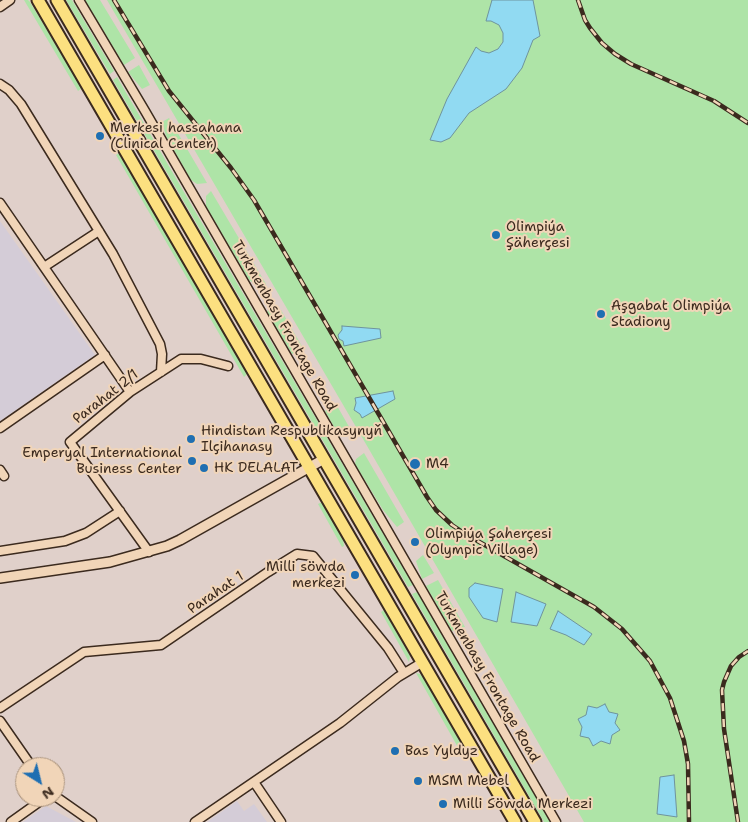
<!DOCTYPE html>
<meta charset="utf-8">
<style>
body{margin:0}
#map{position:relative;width:748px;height:822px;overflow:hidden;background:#e0d0ca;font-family:"Shantell Sans",sans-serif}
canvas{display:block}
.north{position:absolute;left:15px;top:757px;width:50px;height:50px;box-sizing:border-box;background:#f1d5b8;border:1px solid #a8917a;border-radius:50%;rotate:144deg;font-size:14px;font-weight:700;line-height:20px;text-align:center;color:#3b2a1e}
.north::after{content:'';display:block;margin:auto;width:18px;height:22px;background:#1f6fb2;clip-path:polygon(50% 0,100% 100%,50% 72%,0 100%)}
</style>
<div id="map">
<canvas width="748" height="822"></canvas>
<div class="north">N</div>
</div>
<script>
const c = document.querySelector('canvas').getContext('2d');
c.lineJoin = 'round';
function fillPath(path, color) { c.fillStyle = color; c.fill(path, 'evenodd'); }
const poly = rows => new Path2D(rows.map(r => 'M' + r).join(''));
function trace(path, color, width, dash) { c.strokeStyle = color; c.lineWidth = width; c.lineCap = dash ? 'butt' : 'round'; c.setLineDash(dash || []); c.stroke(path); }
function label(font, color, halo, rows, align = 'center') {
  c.font = font + ' "Shantell Sans",sans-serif'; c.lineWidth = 4; c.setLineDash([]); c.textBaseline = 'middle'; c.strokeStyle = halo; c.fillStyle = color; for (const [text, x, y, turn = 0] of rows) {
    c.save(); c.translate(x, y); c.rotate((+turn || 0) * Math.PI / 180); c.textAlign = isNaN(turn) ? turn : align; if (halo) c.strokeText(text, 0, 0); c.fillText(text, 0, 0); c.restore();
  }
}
fillPath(poly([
 [0,221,95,355,0,421],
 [237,801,244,811,254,804,267,822,207,822],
 [46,806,76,822,23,822]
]), '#d4ccd7');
fillPath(poly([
 [24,0,28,0,30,2,82,88,78,91],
 [66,0,72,0,114,71,110,74],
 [85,0,100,0,135,58,124,65],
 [107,0,748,0,748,822,584,822,370,451],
 [139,65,150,85,142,89,128,72],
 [117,77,413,585,408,587,113,80],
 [169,118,207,183,197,184,191,180,166,136,162,122],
 [119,153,247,374,244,377,116,155],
 [211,191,266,284,265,285,252,282,249,280,206,206,206,196],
 [269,309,281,310,303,348,292,354,267,312],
 [336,404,352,432,345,437,338,434,325,411],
 [364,453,404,522,397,527,383,510,355,464,356,459],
 [322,502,343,538,344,546,342,547,318,504],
 [423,555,434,573,422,579,416,561],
 [438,580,465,627,452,631,426,586],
 [417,592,550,822,544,822,412,594],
 [384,610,410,656,409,662,381,612],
 [416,673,420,674,424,678,468,755,464,758]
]), '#aee4a7');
const water = poly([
 [492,0,533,0,540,36,533,40,522,68,506,89,469,113,450,138,441,142,430,140,447,99,476,47,481,51,489,53,498,49,503,42,503,33,499,25,491,21,486,21,492,0],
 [342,326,380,329,381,338,344,346,343,341,339,339,338,335,342,330,342,326],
 [393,391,395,399,362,418,360,414,354,410,356,403,355,398,393,391],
 [475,583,503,589,497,622,483,618,469,597,469,588,475,583],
 [516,592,546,604,537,626,511,622,516,592],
 [558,611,592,634,584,645,566,635,550,629,558,611],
 [605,704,609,712,618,714,615,723,620,730,612,735,610,744,601,741,593,746,589,738,580,736,582,727,578,719,586,715,588,706,597,708,605,704],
 [674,775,677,817,657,814,660,777,674,775]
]);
fillPath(water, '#91daf2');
trace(water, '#6f949d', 1);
const minor = poly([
 [79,0,145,111,556,822],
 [0,7,10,0],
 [0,84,9,90,21,104,113,254,160,344,162,354,161,372],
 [0,203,130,392],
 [44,267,99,231],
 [0,428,105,355],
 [0,470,4,476],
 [0,551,65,541,86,533,120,511],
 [149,552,70,442,130,392,181,359,201,359,228,366],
 [0,708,84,652,161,645,268,572,297,554,313,556,388,648,404,673],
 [0,721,32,767],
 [254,782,281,822],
 [55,796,92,822],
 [11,822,46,797],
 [195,822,340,723,398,677,423,662]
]);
const tertiary = poly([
 [0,578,110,562,167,546,180,540,324,459]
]);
const primary = poly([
 [38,0,515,822],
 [57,0,535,822]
]);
trace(minor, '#3b2a1e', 11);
trace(tertiary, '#3b2a1e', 12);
trace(primary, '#3b2a1e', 15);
trace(minor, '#f1d5b8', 8);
trace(tertiary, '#f1d5b8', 9);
trace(primary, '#fce080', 11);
const rail = poly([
 [114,0,169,91,231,168,254,200,427,497,436,510,452,525,467,535,594,607,622,629,650,661,670,698,684,741,688,764,689,822],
 [578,0,585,20,590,28,602,43,615,54,631,64,714,101,748,123],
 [738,822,724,729,722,690,724,682,731,666,739,657,748,651]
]);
trace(rail, '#3b2a1e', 4.5);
trace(rail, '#f1d5b8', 2.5, [8]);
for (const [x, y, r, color] of [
 [100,136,5,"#1f6fb2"],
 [496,235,5,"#1f6fb2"],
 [601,314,5,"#1f6fb2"],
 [191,439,5,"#1f6fb2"],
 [192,461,5,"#1f6fb2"],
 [415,464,6,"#1f6fb2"],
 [204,468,5,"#1f6fb2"],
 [415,542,5,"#1f6fb2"],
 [355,575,5,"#1f6fb2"],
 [395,751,5,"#1f6fb2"],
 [418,781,5,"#1f6fb2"],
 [443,804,5,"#1f6fb2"]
]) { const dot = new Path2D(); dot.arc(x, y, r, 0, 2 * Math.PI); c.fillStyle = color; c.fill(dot); trace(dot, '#f1d5b8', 2); }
label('14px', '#3b2a1e', '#f1d5b8', [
 ["Merkesi hassahana",110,128],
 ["(Clinical Center)",110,144],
 ["Olimpiýa",506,227],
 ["Şäherçesi",506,243],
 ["Aşgabat Olimpiýa",611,306],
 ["Stadiony",611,322],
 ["Hindistan Respublikasynyň",201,431],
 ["Ilçihanasy",201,447],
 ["Emperyal International",182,453,"right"],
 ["Business Center",182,469,"right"],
 ["M4",426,464],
 ["HK DELALAT",214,468],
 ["Olimpiýa Şaherçesi",425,534],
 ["(Olympic Village)",425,550],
 ["Milli söwda",345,567,"right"],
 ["merkezi",345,583,"right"],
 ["Bas Yyldyz",405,751],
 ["MSM Mebel",428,781],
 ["Milli Söwda Merkezi",453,804]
], 'left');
label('14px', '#3b2a1e', '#f1d5b8', [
 ["Turkmenbasy Frontage Road",284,326,60],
 ["Parahat 2/1",106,397,-38],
 ["Parahat 1",216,593,-34],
 ["Turkmenbasy Frontage Road",487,677,60]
]);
</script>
